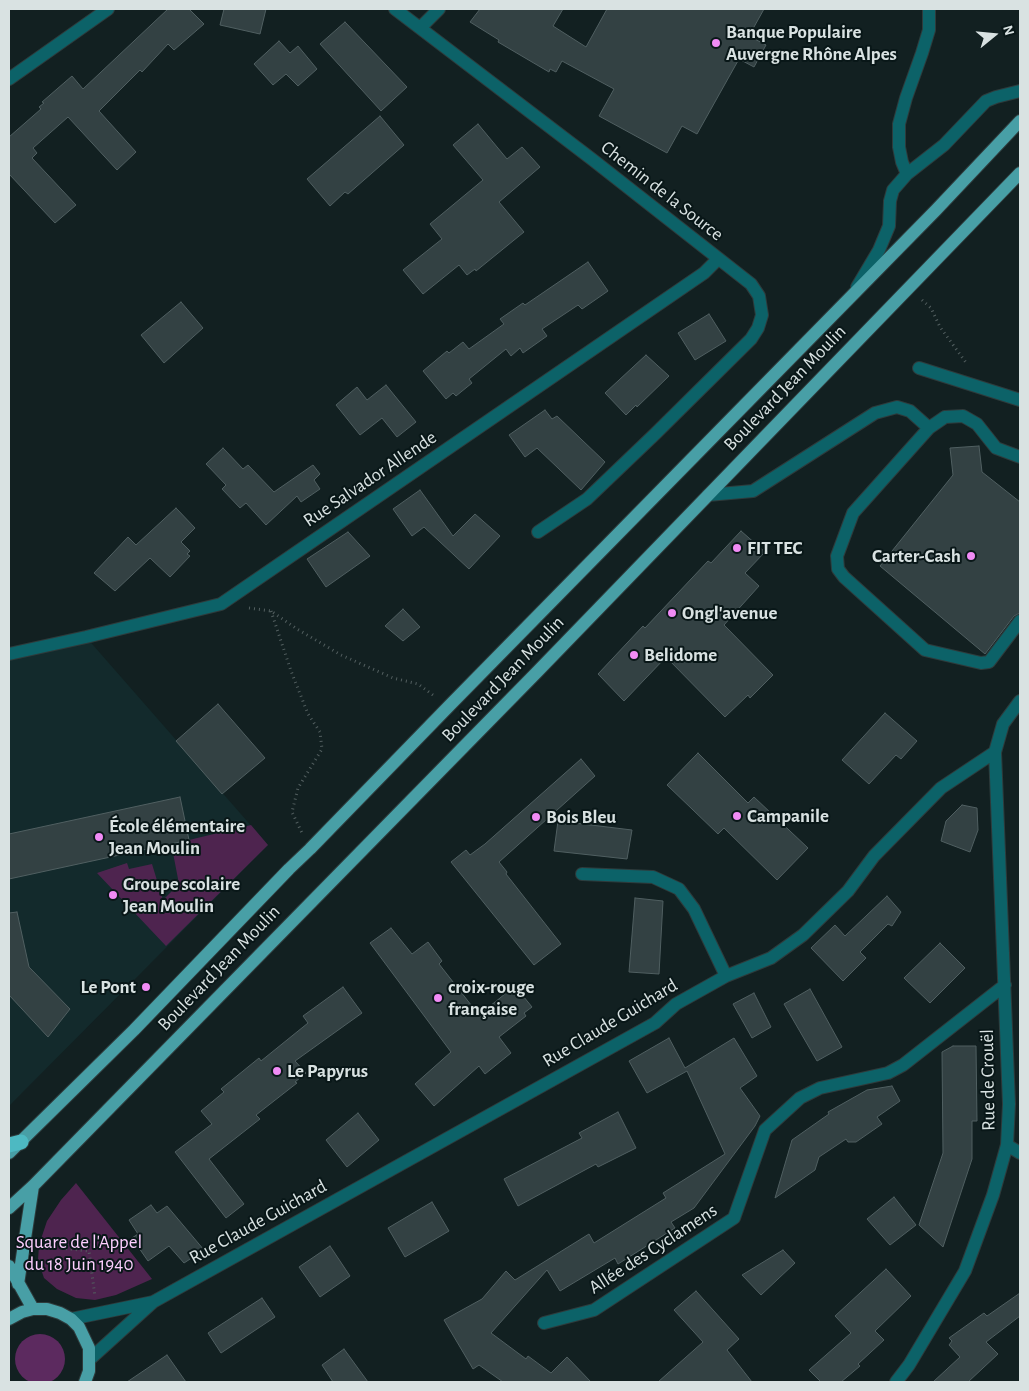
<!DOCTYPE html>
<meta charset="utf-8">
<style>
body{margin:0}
#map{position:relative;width:1029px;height:1391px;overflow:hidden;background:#122021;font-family:"Alegreya Sans",sans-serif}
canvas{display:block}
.frame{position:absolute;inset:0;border:10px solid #d9e2e2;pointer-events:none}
.north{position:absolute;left:969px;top:10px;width:50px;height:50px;-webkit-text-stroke:4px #091718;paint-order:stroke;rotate:73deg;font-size:14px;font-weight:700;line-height:20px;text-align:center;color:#d9e2e2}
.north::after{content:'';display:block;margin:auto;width:18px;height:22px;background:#d9e2e2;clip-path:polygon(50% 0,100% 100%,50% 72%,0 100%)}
</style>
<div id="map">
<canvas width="1029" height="1391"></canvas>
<div class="frame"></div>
<div class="north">N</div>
</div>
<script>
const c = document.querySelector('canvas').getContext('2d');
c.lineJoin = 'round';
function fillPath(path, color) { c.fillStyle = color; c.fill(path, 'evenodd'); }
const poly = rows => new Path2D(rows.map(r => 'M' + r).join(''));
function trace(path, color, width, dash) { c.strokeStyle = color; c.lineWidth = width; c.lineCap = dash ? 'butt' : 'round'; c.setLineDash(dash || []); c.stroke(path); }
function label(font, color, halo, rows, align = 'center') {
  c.font = font + ' "Alegreya Sans",sans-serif'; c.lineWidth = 4; c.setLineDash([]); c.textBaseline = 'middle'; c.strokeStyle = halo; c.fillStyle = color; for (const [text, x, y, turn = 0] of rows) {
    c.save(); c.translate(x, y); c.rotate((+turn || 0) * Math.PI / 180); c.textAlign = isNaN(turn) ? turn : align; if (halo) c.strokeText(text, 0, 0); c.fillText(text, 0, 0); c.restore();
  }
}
fillPath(poly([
 [86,637,268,845,9,1106,9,654]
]), '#132a2c');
fillPath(poly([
 [251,825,268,845,166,946,97,873,127,863,129,869,152,864,163,900,179,884,173,853,193,849,189,840],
 [76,1183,152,1279,116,1295,95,1300,76,1298,57,1289,44,1278,38,1260,39,1245,47,1221,61,1200]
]), '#4e244f');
fillPath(poly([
 '15 1359a25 25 0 1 1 50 0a25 25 0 1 1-50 0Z'
]), '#5c2a5f');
const building = poly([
 [168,9,189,9,204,24,174,50,168,44,142,72,140,70,99,111,136,152,117,170,68,117,33,148,37,153,32,158,76,205,55,223,9,174,9,137,41,109,39,107,44,103,42,102,72,76,83,89,168,9],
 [224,9,266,9,260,34,220,25,224,9],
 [480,9,563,9,553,26,586,47,607,9,764,9,749,36,766,45,754,67,739,59,697,134,682,126,667,153,599,116,614,89,562,61,556,72,550,69,549,72,498,42,499,40,470,22,480,9],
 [345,22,407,87,381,111,320,44,345,22],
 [279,41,290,53,298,46,317,69,298,86,286,74,273,85,254,64,279,41],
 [380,116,404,145,348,194,345,192,330,206,307,179,380,116],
 [478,124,507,159,522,147,540,167,499,202,524,232,476,271,475,269,467,275,459,265,423,294,403,270,442,239,430,224,483,180,453,145,478,124],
 [588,262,608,291,582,309,578,305,542,329,547,336,523,353,520,348,511,356,506,349,469,379,472,383,456,396,453,393,446,399,423,371,447,351,449,353,463,342,469,349,504,324,500,319,523,303,525,305,588,262],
 [181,302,203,328,164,363,141,335,181,302],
 [709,314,726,341,695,360,678,333,709,314],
 [646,355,669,376,637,407,636,405,626,415,605,393,646,355],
 [386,385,416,422,397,437,382,418,360,435,336,405,357,387,367,400,386,385],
 [545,410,552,419,557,416,605,462,581,490,537,448,525,457,509,435,545,410],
 [979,446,982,472,1020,502,1020,613,1014,616,985,654,880,566,953,475,950,448,979,446],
 [223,448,243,469,248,465,274,492,313,465,320,474,314,480,320,489,301,502,297,496,266,525,246,503,240,508,222,489,226,485,206,464,223,448],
 [420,490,453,536,475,514,500,536,469,569,424,527,412,536,393,509,420,490],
 [176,508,195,528,181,542,190,551,187,554,190,556,170,577,150,558,115,591,94,573,128,537,136,545,176,508],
 [741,531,765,552,745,573,759,586,724,625,773,675,750,698,748,695,725,717,666,657,624,701,598,674,643,626,645,628,708,561,711,563,741,531],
 [348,532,370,556,326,587,307,559,348,532],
 [403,609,420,627,403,641,385,626,403,609],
 [218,704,265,758,222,794,176,741,218,704],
 [885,713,917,741,901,759,896,755,869,784,842,760,885,713],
 [698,753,748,803,754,797,808,848,777,880,724,828,718,834,667,785,698,753],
 [581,759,595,776,499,862,507,872,506,874,561,944,534,965,451,862,466,850,470,855,485,844,581,759],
 [180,797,189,840,9,879,9,834,180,797],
 [962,805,977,808,978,830,970,852,941,841,946,821,962,805],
 [558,821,632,830,627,859,554,851,558,821],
 [887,896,901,912,892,926,888,924,860,952,866,958,843,981,811,948,835,925,845,936,887,896],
 [635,898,663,901,659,974,629,972,635,898],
 [17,912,29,967,70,1009,48,1037,9,995,9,913,17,912],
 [391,928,412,954,428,942,442,961,439,964,475,1010,476,1009,480,1014,515,986,532,1007,524,1013,526,1016,499,1037,511,1053,485,1074,479,1066,434,1106,415,1084,451,1052,370,943,391,928],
 [940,943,965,968,930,1003,904,978,940,943],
 [343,987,362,1013,295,1061,306,1073,295,1082,297,1083,256,1115,260,1119,209,1159,244,1204,226,1218,175,1152,212,1124,201,1111,224,1092,221,1089,259,1058,261,1061,308,1023,303,1016,343,987],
 [810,989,842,1047,817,1061,784,1004,810,989],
 [754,993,771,1027,752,1038,733,1004,754,993],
 [669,1038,685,1068,734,1038,757,1076,740,1088,760,1116,755,1126,694,1208,671,1222,675,1228,618,1264,615,1258,560,1291,547,1270,491,1333,526,1359,528,1356,551,1373,567,1357,591,1382,503,1382,479,1365,473,1369,444,1320,482,1299,506,1271,515,1280,589,1234,594,1243,666,1198,663,1193,725,1154,687,1071,647,1093,629,1061,669,1038],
 [953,1046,976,1046,977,1121,972,1121,972,1159,943,1247,919,1225,943,1153,942,1052,953,1046],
 [892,1086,900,1101,877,1117,882,1124,856,1142,848,1142,846,1139,819,1157,815,1170,775,1198,792,1140,829,1114,828,1112,867,1090,892,1086],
 [618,1112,636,1148,598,1167,596,1164,518,1206,504,1179,582,1138,579,1133,618,1112],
 [358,1113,379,1140,347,1167,326,1140,358,1113],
 [894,1197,916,1225,890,1245,867,1219,894,1197],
 [432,1202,449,1231,405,1257,388,1228,432,1202],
 [151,1205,157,1213,167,1206,204,1250,184,1263,169,1246,148,1261,132,1238,138,1234,129,1220,151,1205],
 [330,1246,350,1276,320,1297,299,1267,330,1246],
 [783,1250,795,1263,761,1295,742,1275,783,1250],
 [886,1269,911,1296,875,1331,884,1340,858,1364,860,1366,841,1382,821,1382,809,1370,851,1333,835,1316,886,1269],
 [696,1291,739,1339,727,1350,752,1382,658,1382,703,1342,674,1310,696,1291],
 [1020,1293,1020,1316,986,1342,998,1354,968,1382,933,1382,960,1357,949,1345,952,1341,949,1338,984,1313,987,1316,1020,1293],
 [262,1298,275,1317,221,1353,208,1333,262,1298],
 [344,1349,368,1382,333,1382,322,1365,344,1349],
 [167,1355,186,1382,127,1382,167,1355]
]);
fillPath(building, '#334143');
trace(building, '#505f61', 1);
const minor = poly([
 [395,9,593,160,751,284,759,296,762,315,758,328,751,339,655,434,587,499,538,532],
 [420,28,439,9],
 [9,79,108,9],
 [907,174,902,162,899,147,899,124,906,98,922,53,929,30,929,9],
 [857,287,879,250,889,226,890,201,893,190,907,174,944,145,986,101,996,97,1020,91],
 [919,368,1020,400],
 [1020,457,996,448,977,424,963,416,945,417,929,428,853,513,837,556,838,569,844,577,925,650,981,663,989,662,1020,621],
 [708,495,753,491,875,413,897,407,910,411,929,428],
 [9,654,86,637,221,604,704,273,718,259],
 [582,874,653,877,679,889,694,909,726,976],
 [1007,1145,1020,1153],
 [71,1319,153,1302],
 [544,1323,594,1310,734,1218,765,1130,800,1098,820,1088,888,1073,903,1065,1005,985],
 [90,1359,153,1302,655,1023,676,1004,726,976,771,958,803,935,848,891,874,856,941,788,995,752,1003,724,1020,701],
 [896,1382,909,1365,965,1271,993,1195,1007,1145,1009,1104,995,752]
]);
const major = poly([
 [9,1153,134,1030,289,869,310,849,449,706,936,210,1020,121],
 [9,1208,33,1186,538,671,1020,173],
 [9,1266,33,1309],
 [18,1284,33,1186],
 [9,1319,22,1312,33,1309,47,1309,60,1313,71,1319,79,1327,89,1348,89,1371,85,1382]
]);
const highway = poly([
 [9,1145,21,1142]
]);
trace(minor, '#2e3b3c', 14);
trace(major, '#2e3b3c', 14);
trace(highway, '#2e3b3c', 17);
trace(poly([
 [922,300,931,308,940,327,967,364],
 [249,608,271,611,297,629,341,655,393,678,418,684,433,695],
 [271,611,291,671,308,714,320,732,322,749,298,788,292,812,302,833],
 [41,1246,89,1251,95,1297]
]), '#535f60', 3, [1, 4]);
trace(minor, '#0c6268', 12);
trace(major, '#489fa6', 12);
trace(highway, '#4db9c2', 15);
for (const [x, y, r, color] of [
 [716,43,5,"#f18bf5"],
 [737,548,5,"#f18bf5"],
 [971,556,5,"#f18bf5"],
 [672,613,5,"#f18bf5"],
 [634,655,5,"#f18bf5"],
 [737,816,5,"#f18bf5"],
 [536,817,5,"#f18bf5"],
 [99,837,5,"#f18bf5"],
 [113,895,5,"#f18bf5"],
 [146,987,5,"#f18bf5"],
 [438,998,5,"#f18bf5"],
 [277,1071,5,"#f18bf5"]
]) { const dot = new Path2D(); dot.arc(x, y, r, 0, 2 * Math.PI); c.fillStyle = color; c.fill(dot); trace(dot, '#091718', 2); }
label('bold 19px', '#d9e2e2', '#091718', [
 ["Banque Populaire",726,32],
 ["Auvergne Rhône Alpes",726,54],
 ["FIT TEC",747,548],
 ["Carter-Cash",961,556,"right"],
 ["Ongl'avenue",682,613],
 ["Belidome",644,655],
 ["Campanile",747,816],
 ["Bois Bleu",546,817],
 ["École élémentaire",109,826],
 ["Jean Moulin",109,848],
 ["Groupe scolaire",123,884],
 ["Jean Moulin",123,906],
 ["Le Pont",136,987,"right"],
 ["croix-rouge",448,987],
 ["française",448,1009],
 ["Le Papyrus",287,1071]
], 'left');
label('19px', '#d9e2e2', '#091718', [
 ["Chemin de la Source",662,191,38],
 ["Boulevard Jean Moulin",785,388,-46],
 ["Rue Salvador Allende",370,479,-34],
 ["Boulevard Jean Moulin",503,679,-46],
 ["Boulevard Jean Moulin",219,968,-46],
 ["Rue Claude Guichard",610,1023,-31],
 ["Rue de Crouël",988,1080,-91],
 ["Rue Claude Guichard",258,1222,-29],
 ["Allée des Cyclamens",653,1249,-33]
]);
label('19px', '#fecfff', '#091718', [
 ["Square de l'Appel",79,1242],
 ["du 18 Juin 1940",79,1264]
]);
</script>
